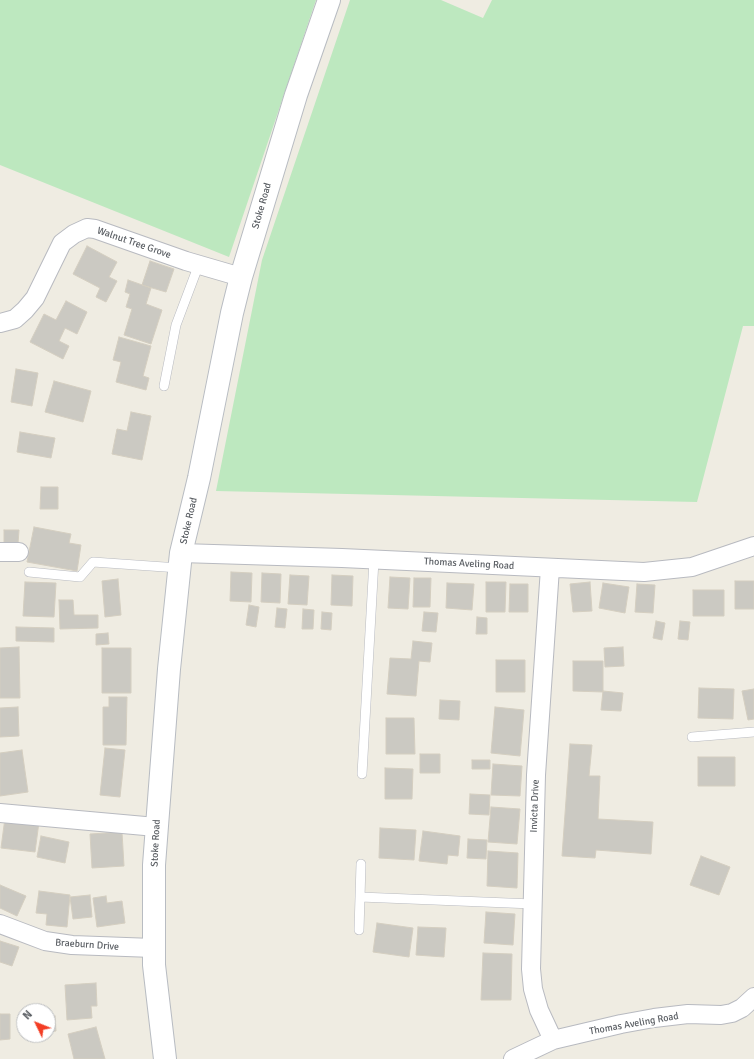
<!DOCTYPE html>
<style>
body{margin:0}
#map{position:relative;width:754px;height:1059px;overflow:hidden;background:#efece2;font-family:Signika,sans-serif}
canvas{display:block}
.north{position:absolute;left:16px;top:1003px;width:40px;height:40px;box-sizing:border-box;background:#fff;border:1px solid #bdbfc1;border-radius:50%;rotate:313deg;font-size:11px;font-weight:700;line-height:16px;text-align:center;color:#5b5f64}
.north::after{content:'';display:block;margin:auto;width:14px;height:18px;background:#f33d24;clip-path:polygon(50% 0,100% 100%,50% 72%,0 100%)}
</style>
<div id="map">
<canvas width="754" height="1059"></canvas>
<div class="north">N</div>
</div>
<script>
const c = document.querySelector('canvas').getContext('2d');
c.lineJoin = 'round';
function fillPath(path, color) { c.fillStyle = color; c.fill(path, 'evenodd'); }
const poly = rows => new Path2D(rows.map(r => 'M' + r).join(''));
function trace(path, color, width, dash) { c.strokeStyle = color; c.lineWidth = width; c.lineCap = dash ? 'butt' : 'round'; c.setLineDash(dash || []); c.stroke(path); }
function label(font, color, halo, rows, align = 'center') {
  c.font = font + ' Signika,sans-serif'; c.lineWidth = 4; c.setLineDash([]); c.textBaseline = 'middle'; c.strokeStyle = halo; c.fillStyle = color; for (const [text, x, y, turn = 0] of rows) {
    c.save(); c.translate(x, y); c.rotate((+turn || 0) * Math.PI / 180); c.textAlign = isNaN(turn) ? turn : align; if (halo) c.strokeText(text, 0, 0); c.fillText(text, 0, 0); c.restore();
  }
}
fillPath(poly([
 [0,0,316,0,229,257,0,165],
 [350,0,441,0,483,18,492,0,754,0,754,326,743,326,697,502,216,491,262,260]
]), '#bde8bf');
const building = poly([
 [87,246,117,262,109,277,117,281,106,302,96,297,100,288,73,274,87,246],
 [150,261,174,269,166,292,142,285,150,261],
 [128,280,151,288,146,304,162,310,151,344,124,335,132,309,126,307,130,294,125,292,128,280],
 [66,301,87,312,77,334,65,328,59,341,69,346,63,359,30,342,44,314,56,320,66,301],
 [119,337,151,346,143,376,149,378,146,390,116,382,121,362,113,360,119,337],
 [16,369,38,373,32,406,11,402,16,369],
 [54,381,91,391,83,422,45,412,54,381],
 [131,412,151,416,142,460,112,454,117,429,127,431,131,412],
 [20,432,55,438,51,458,17,452,20,432],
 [41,487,58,487,58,509,40,509,41,487],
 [34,527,71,534,69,543,81,545,77,571,27,562,34,527],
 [4,530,19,530,18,544,4,543,4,530],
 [231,572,252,573,251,602,230,601,231,572],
 [262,573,281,574,280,603,261,602,262,573],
 [290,575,309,576,307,605,288,604,290,575],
 [332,575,353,576,352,606,331,605,332,575],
 [390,577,410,578,408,609,388,608,390,577],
 [414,578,431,578,430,607,413,607,414,578],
 [118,579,121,615,105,617,102,581,118,579],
 [735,581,754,581,754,609,735,609,735,581],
 [25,582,56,583,54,617,23,616,25,582],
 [486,582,506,582,505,612,486,612,486,582],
 [590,582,592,611,573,612,570,584,590,582],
 [447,583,474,584,472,610,446,608,447,583],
 [603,583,629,587,625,613,599,608,603,583],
 [510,584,528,584,528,612,509,612,510,584],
 [637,584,655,585,653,613,635,612,637,584],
 [693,590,724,590,724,616,693,616,693,590],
 [59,600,73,600,74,615,98,615,98,628,60,629,59,600],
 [249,605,259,607,256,627,246,625,249,605],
 [277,608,287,609,285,628,275,627,277,608],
 [303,609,314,610,313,629,302,629,303,609],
 [322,612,332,613,331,630,321,629,322,612],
 [424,612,438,613,436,632,422,631,424,612],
 [477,617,487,618,487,634,476,634,477,617],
 [656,621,665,623,662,640,653,638,656,621],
 [680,621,690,622,688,640,678,639,680,621],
 [16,627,54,628,54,642,16,641,16,627],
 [108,633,109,644,96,645,96,634,108,633],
 [413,641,432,643,430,662,419,661,416,696,387,694,390,658,411,659,413,641],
 [19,647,20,698,0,698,0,648,19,647],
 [623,647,624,666,605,667,604,648,623,647],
 [102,648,131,648,131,693,102,693,102,648],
 [496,660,525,660,525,692,496,692,496,660],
 [573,661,603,661,603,692,573,691,573,661],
 [699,688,734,689,733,719,698,718,699,688],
 [754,689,754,719,748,720,742,691,754,689],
 [603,691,623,693,621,711,601,710,603,691],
 [109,697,127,697,126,745,103,745,103,707,109,707,109,697],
 [440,700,460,701,459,720,439,719,440,700],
 [18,707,19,736,0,737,0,708,18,707],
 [495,707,524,710,520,756,491,753,495,707],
 [386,718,414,718,415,754,386,754,386,718],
 [570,744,592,745,589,776,600,776,598,819,653,822,651,854,596,850,595,858,562,856,570,744],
 [105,748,125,750,120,797,100,795,105,748],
 [22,750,28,792,0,796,0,753,22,750],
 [420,754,440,754,440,773,420,773,420,754],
 [698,757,735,757,735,786,698,786,698,757],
 [472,760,490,760,490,769,472,769,472,760],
 [493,764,522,766,520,796,491,795,493,764],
 [385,768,413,769,412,799,385,799,385,768],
 [470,794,490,795,489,815,469,814,470,794],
 [491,807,520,809,517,844,488,842,491,807],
 [5,818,39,822,35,852,1,848,5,818],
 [380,828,416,830,414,860,379,858,380,828],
 [423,831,460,836,458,856,448,855,447,864,419,861,423,831],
 [122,832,124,866,92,868,90,834,122,832],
 [41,836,69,842,65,863,37,857,41,836],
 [468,839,487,840,486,859,467,858,468,839],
 [488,851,518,853,517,888,487,886,488,851],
 [701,856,730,867,719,895,690,885,701,856],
 [0,885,26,896,17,916,0,908,0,885],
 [39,891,70,895,67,927,46,925,47,914,36,913,39,891],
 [90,895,92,917,73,919,70,897,90,895],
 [106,896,107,903,122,901,125,923,97,927,93,898,106,896],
 [486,912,515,914,513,945,484,943,486,912],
 [377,923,413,928,409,957,373,952,377,923],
 [418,927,446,928,444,957,416,955,418,927],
 [0,941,19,947,12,966,0,962,0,941],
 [483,953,512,954,511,1000,481,1000,483,953],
 [96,983,97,1006,91,1006,92,1018,67,1020,65,985,96,983],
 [0,1014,10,1014,10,1039,0,1040,0,1014],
 [55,1016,56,1031,48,1032,48,1017,55,1016],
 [96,1027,105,1059,74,1059,68,1034,96,1027]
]);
fillPath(building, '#cbc9c2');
trace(building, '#d4cec0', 1);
const lane = poly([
 [164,386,176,325,199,264],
 [29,572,80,577,93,562,179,568],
 [692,737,754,732],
 [362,774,374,560],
 [361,864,360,897,533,904],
 [359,930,360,897]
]);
const street = poly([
 [0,323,15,319,25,310,35,298,62,243,74,234,87,228,95,229,186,261,241,277],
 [0,552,19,552],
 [181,553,342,558,644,572,692,567,754,546],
 [550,568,536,775,531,969,533,989,539,1010,553,1040],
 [0,813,156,827],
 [0,924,45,941,72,945,153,948],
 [513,1059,553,1040,621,1024,654,1018,688,1014,721,1015,732,1013,742,1008,754,997]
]);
const secondary = poly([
 [165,1059,154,965,154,865,169,669,181,553,199,478,232,313,241,277,296,95,329,0]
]);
trace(lane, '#b8bac0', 10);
trace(street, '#b8bac0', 20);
trace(secondary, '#b8bcc2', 24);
trace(lane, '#fff', 9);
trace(street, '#fff', 18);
trace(secondary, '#fff', 22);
label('10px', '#5b5f64', '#fff', [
 ["Stoke Road",262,206,-74],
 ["Walnut Tree Grove",134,243,19],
 ["Stoke Road",189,521,-77],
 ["Thomas Aveling Road",469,564,3],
 ["Invicta Drive",535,806,-88],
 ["Stoke Road",156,843,-87],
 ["Braeburn Drive",87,945,4],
 ["Thomas Aveling Road",634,1024,-10]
]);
</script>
